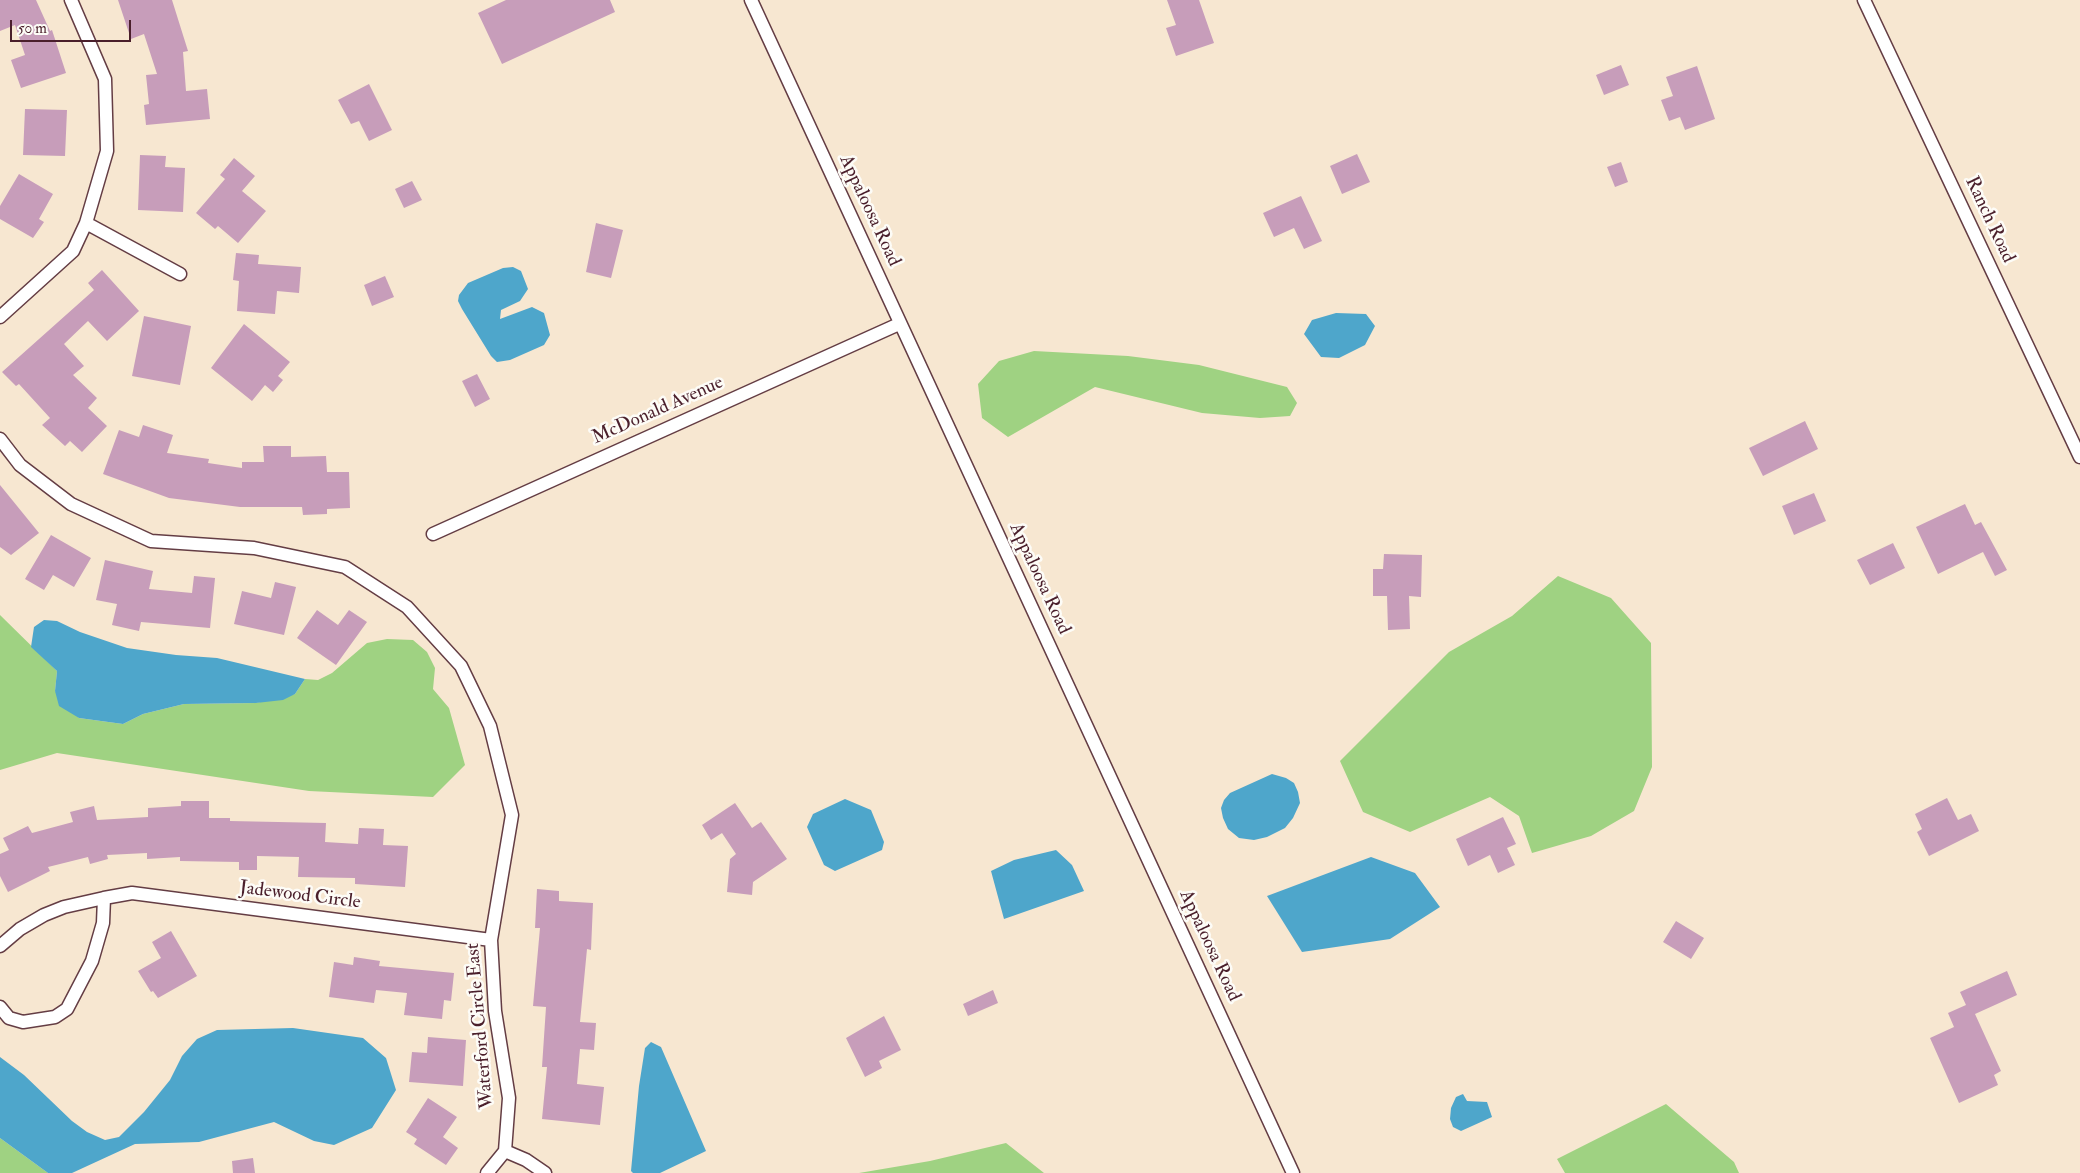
<!DOCTYPE html>
<style>
body{margin:0}
#map{position:relative;width:2080px;height:1173px;overflow:hidden;background:#f7e7d1;font-family:"IM FELL Double Pica",serif}
canvas{display:block}
.scale{position:absolute;left:10px;top:20px;width:121px;height:22px;box-sizing:border-box;border:2px solid #4a1f2b;border-top:0;padding-left:6px;font-size:15px;line-height:18px;white-space:nowrap;color:#4a1f2b;-webkit-text-stroke:4px #fdfcf7;paint-order:stroke}
</style>
<div id="map">
<canvas width="2080" height="1173"></canvas>
<div class="scale">50 m</div>
</div>
<script>
const c = document.querySelector('canvas').getContext('2d');
c.lineJoin = 'round';
function fillPath(path, color) { c.fillStyle = color; c.fill(path, 'evenodd'); }
const poly = rows => new Path2D(rows.map(r => 'M' + r).join(''));
function trace(path, color, width, dash) { c.strokeStyle = color; c.lineWidth = width; c.lineCap = dash ? 'butt' : 'round'; c.setLineDash(dash || []); c.stroke(path); }
function label(font, color, halo, rows, align = 'center') {
  c.font = font + ' "IM FELL Double Pica",serif'; c.lineWidth = 5; c.setLineDash([]); c.textBaseline = 'middle'; c.strokeStyle = halo; c.fillStyle = color; for (const [text, x, y, turn = 0] of rows) {
    c.save(); c.translate(x, y); c.rotate((+turn || 0) * Math.PI / 180); c.textAlign = isNaN(turn) ? turn : align; if (halo) c.strokeText(text, 0, 0); c.fillText(text, 0, 0); c.restore();
  }
}
fillPath(poly([
 [1034,351,1128,356,1199,365,1287,387,1297,403,1290,416,1260,418,1202,413,1095,387,1008,437,982,418,978,384,999,361],
 [1558,576,1611,598,1651,643,1652,767,1634,811,1591,836,1532,853,1519,816,1490,797,1410,832,1363,812,1340,761,1449,652,1512,616],
 [0,615,57,671,55,691,79,718,123,724,143,714,184,704,256,703,295,694,305,679,318,680,332,673,367,643,387,639,413,640,427,652,435,668,433,689,449,708,465,765,433,797,309,791,57,753,0,770],
 [1666,1104,1734,1162,1739,1173,1565,1173,1557,1159],
 [0,1138,48,1173,0,1173],
 [1006,1143,1044,1173,859,1173,930,1161]
]), '#9fd282');
fillPath(poly([
 [513,267,521,271,528,289,520,301,501,310,500,319,532,307,544,313,550,335,544,345,510,360,497,362,491,356,462,309,458,301,459,295,468,283,503,268],
 [1336,313,1366,314,1375,326,1365,345,1339,358,1321,357,1304,334,1312,320],
 [44,620,57,621,80,632,127,648,176,655,217,658,305,679,295,694,283,700,256,703,184,704,143,714,123,724,79,718,59,706,55,691,57,671,31,647,34,627],
 [1272,774,1286,778,1294,783,1298,792,1300,803,1293,818,1285,828,1267,837,1254,840,1239,838,1228,829,1223,818,1221,808,1224,800,1230,793],
 [845,799,871,810,884,842,882,850,835,871,824,865,807,827,813,814],
 [1056,850,1072,865,1084,891,1004,919,991,871,1014,860],
 [1371,857,1415,873,1440,907,1390,939,1302,952,1267,896],
 [293,1028,363,1038,386,1058,396,1090,372,1128,334,1145,314,1141,274,1122,199,1142,135,1144,72,1173,48,1173,0,1138,0,1057,24,1075,72,1121,87,1132,105,1140,119,1137,144,1112,170,1080,182,1056,197,1039,217,1030],
 [651,1042,661,1047,706,1151,660,1173,633,1173,631,1171,639,1086,645,1048],
 [1463,1094,1467,1101,1487,1102,1492,1117,1461,1131,1453,1127,1450,1119,1451,1108,1456,1097]
]), '#4ea6cb');
fillPath(poly([
 [0,0,36,0,50,31,52,30,66,73,21,88,11,60,25,55,15,25,0,31],
 [118,0,172,0,188,51,183,52,186,91,207,89,210,119,146,125,144,105,149,104,146,75,157,74,144,34,131,39],
 [506,0,610,0,615,12,502,64,478,13],
 [1167,0,1199,0,1214,43,1176,56,1166,28,1176,25],
 [1621,65,1629,85,1604,95,1596,75],
 [1697,66,1715,119,1685,130,1680,117,1669,121,1661,100,1673,96,1666,77],
 [369,84,392,130,369,141,359,121,351,124,338,100],
 [25,109,67,110,65,156,23,155],
 [1357,154,1370,182,1342,194,1330,166],
 [140,155,166,156,165,167,185,168,183,212,138,210],
 [234,158,255,176,242,191,266,211,238,243,218,226,215,229,196,213,225,179,220,175],
 [1621,162,1628,182,1615,187,1607,167],
 [19,174,53,194,39,219,44,222,33,238,0,219,0,206],
 [412,181,422,200,404,208,395,189],
 [1301,196,1322,241,1304,249,1294,228,1274,237,1263,213],
 [596,223,623,230,611,278,586,272],
 [236,253,259,255,258,264,301,267,299,293,277,291,275,314,237,311,239,281,233,280],
 [102,270,139,311,107,341,88,321,64,344,84,366,73,375,97,398,88,408,107,426,82,452,70,441,65,446,42,425,50,418,19,384,16,386,2,372,94,290,88,283],
 [385,276,394,297,372,306,364,285],
 [144,316,191,326,180,385,132,376],
 [244,324,290,362,278,376,283,380,273,392,265,385,252,401,211,368],
 [477,374,490,399,475,407,462,381],
 [1805,421,1818,449,1763,476,1749,448],
 [143,425,173,435,167,453,209,459,208,463,242,468,242,462,264,462,263,446,291,446,291,457,326,456,327,472,349,472,350,508,327,509,327,514,303,515,302,507,240,507,169,498,103,474,119,430,139,437],
 [0,485,39,533,11,555,0,547],
 [1814,493,1826,521,1794,535,1782,506],
 [1965,504,1975,525,1981,522,2007,570,1995,576,1983,552,1938,574,1916,527],
 [51,535,91,558,74,587,53,575,44,590,25,579],
 [1893,543,1905,568,1870,585,1857,560],
 [1384,554,1422,555,1421,597,1409,596,1410,629,1388,630,1387,596,1373,596,1373,569,1383,569],
 [105,560,153,571,149,589,192,593,194,576,215,578,210,628,141,622,139,631,112,625,117,604,96,600],
 [275,582,296,587,284,635,234,624,242,591,271,598],
 [317,610,338,625,349,610,367,622,336,665,297,638],
 [1947,798,1958,820,1971,814,1979,831,1929,856,1917,832,1922,829,1915,814],
 [181,801,209,801,209,818,230,818,230,821,326,823,325,842,358,844,359,828,384,829,383,845,408,846,405,887,355,884,355,878,298,877,299,857,257,856,257,870,239,870,239,862,180,861,180,857,147,859,147,853,107,855,108,859,90,864,88,857,48,867,50,871,8,892,0,876,0,854,9,850,3,838,28,826,32,833,73,822,70,812,94,806,97,820,148,817,148,808,181,806],
 [735,803,752,828,761,822,787,859,753,882,752,895,727,892,730,859,736,854,722,833,711,840,702,825],
 [1503,817,1516,844,1507,848,1515,865,1498,873,1490,855,1468,866,1456,839],
 [537,889,559,891,559,901,593,903,591,950,587,949,580,1022,596,1023,594,1050,580,1049,577,1084,604,1087,600,1125,542,1119,547,1067,542,1067,546,1007,533,1006,540,928,535,928],
 [1676,921,1704,938,1691,959,1663,942],
 [171,931,197,976,158,998,153,991,151,992,138,971,161,958,152,942],
 [354,957,380,961,379,966,454,973,451,1001,444,1000,442,1019,404,1015,407,993,376,990,374,1003,329,997,334,962,353,965],
 [2007,971,2017,995,1975,1014,2001,1071,1994,1075,1998,1085,1959,1103,1930,1038,1954,1027,1948,1013,1966,1005,1960,992],
 [993,990,998,1003,968,1016,963,1004],
 [884,1016,901,1050,879,1061,882,1068,865,1077,846,1038],
 [428,1037,466,1040,463,1086,409,1082,412,1052,427,1053],
 [428,1098,457,1117,443,1137,458,1148,446,1165,414,1144,417,1139,406,1132],
 [253,1158,255,1173,233,1173,232,1161]
]), '#c79dba');
const street = poly([
 [751,0,1293,1173],
 [1864,0,2080,457],
 [86,223,180,274],
 [0,317,73,251,86,223,107,151,105,79,71,0],
 [0,439,20,465,71,504,151,541,254,548,345,567,407,607,461,666,490,726,512,815,491,940,495,1011,509,1098,505,1151,487,1173],
 [433,534,899,324],
 [104,898,132,893,491,940],
 [0,946,20,929,44,915,64,907,104,898,103,923,92,961,67,1009,55,1017,23,1022,9,1018,0,1007],
 [505,1151,526,1160,545,1173]
]);
trace(street, '#643d44', 15);
trace(street, '#fff', 12);
label('19px', '#4a1f2b', '#fdfcf7', [
 ["Appaloosa Road",869,211,65],
 ["Ranch Road",1989,220,65],
 ["McDonald Avenue",658,411,-24],
 ["Appaloosa Road",1039,579,65],
 ["Jadewood Circle",300,896,7],
 ["Appaloosa Road",1209,946,65],
 ["Waterford Circle East",481,1026,-95]
]);
</script>
